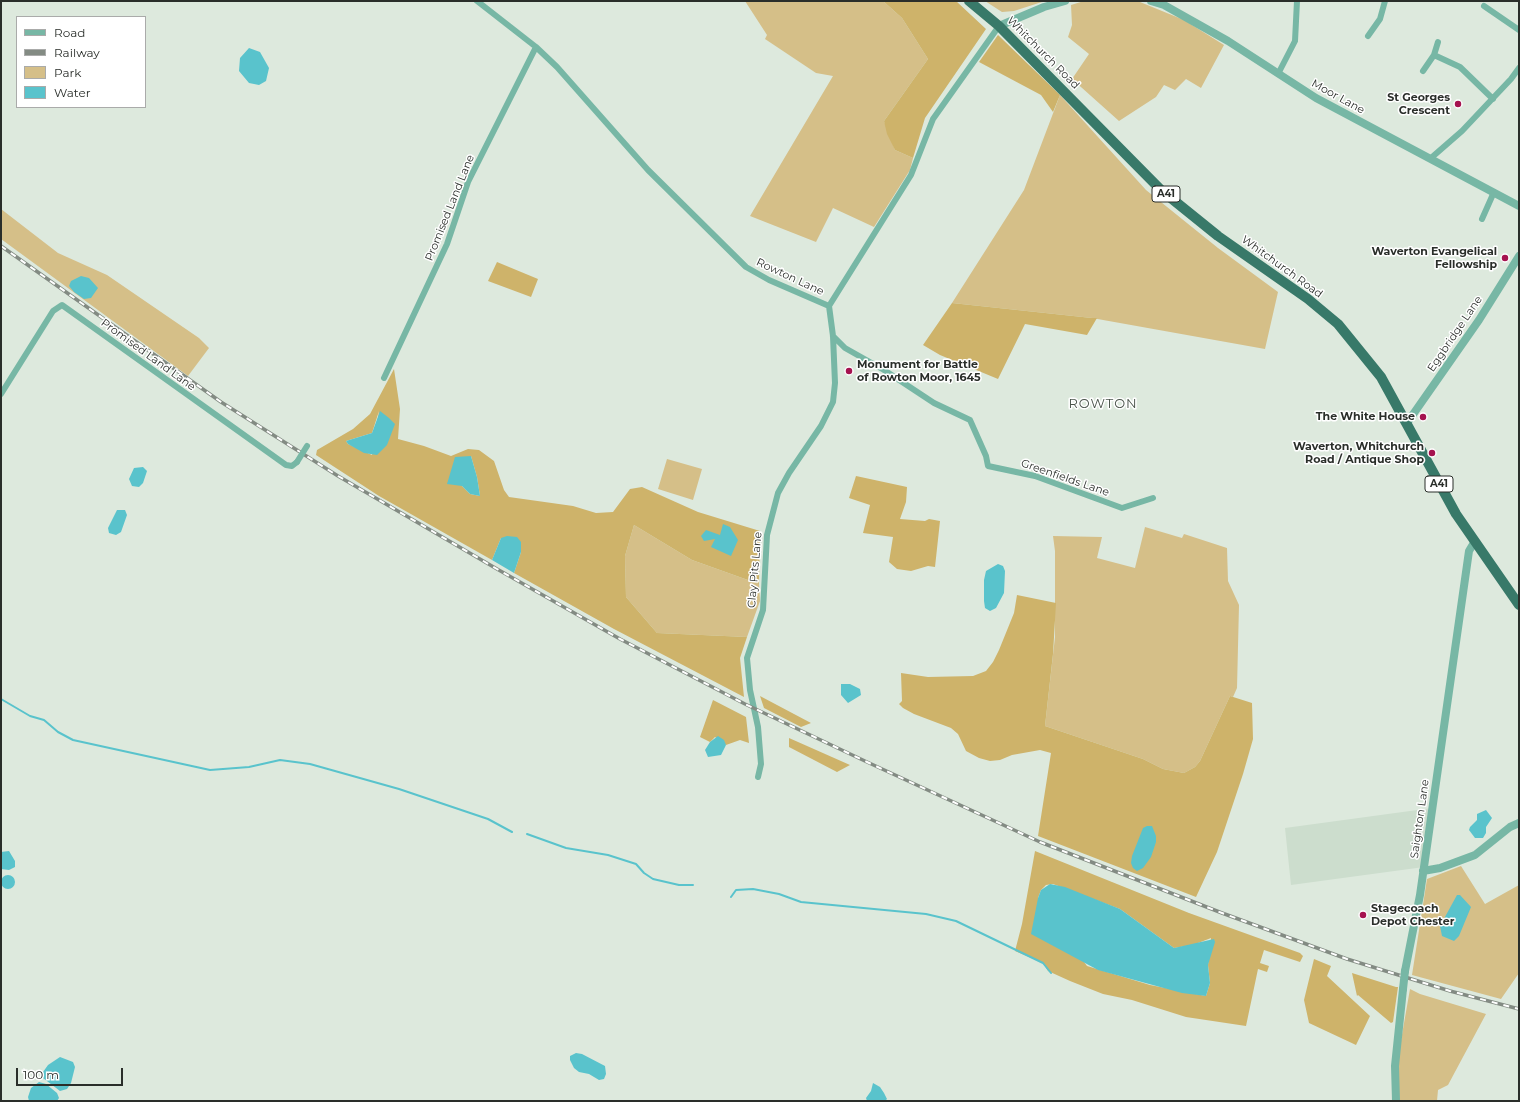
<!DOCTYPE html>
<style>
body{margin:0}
#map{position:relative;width:1520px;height:1102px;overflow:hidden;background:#dde9dd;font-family:Montserrat,sans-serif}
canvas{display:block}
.frame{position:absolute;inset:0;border:2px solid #2a2e2a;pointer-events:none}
.legend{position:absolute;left:16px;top:16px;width:130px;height:92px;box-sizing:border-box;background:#fff;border:1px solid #aaabaa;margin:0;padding:5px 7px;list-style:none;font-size:12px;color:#2a2e2a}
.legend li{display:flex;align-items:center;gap:8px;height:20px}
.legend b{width:20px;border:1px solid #aaabaa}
.scale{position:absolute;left:16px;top:1068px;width:107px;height:18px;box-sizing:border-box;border:2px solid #2a2e2a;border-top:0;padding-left:5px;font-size:12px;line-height:14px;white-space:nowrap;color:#2a2e2a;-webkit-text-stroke:3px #fff;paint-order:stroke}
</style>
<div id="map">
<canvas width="1520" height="1102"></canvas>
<div class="frame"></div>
<ul class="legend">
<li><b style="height:5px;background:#77b7a5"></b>Road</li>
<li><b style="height:5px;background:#838b83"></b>Railway</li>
<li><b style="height:11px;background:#d5bf88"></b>Park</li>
<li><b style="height:11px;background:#59c3cc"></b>Water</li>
</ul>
<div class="scale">100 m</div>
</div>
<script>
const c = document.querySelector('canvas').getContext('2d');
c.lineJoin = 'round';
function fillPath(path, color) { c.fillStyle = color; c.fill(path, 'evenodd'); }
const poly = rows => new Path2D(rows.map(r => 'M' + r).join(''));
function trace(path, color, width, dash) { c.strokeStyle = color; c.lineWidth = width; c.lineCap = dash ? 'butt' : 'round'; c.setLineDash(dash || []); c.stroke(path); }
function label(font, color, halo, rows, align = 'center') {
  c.font = font + ' Montserrat,sans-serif'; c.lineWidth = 3; c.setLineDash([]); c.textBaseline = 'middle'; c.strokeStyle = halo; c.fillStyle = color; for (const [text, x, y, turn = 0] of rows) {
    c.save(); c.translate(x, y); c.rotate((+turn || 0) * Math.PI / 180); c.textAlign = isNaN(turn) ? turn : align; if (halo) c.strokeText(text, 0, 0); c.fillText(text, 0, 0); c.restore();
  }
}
fillPath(poly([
 [1432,808,1424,867,1291,885,1285,828]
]), '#ccddcd');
fillPath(poly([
 [745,1,883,1,902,18,928,59,884,121,895,150,913,158,910,170,874,227,833,208,816,242,750,216,833,76,816,73,765,39,767,35],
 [985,1,1045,1,1014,11,1002,12],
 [1084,1,1140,2,1184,20,1224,45,1201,88,1186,79,1175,90,1164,85,1156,97,1119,121,1072,79,1089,54,1068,37,1072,25,1071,5],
 [1060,95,1146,190,1218,248,1278,292,1265,349,1092,318,952,303,1024,190],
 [1,209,58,253,107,275,199,338,209,348,188,376,1,239],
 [667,459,702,469,693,500,658,489],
 [634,525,692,560,759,584,760,601,747,637,657,633,626,597,625,556],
 [1145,527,1182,538,1184,534,1227,548,1228,581,1239,605,1237,688,1233,697,1230,696,1200,761,1195,767,1184,773,1163,769,1143,759,1045,726,1055,637,1055,551,1053,536,1102,537,1097,558,1135,568],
 [1461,866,1485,904,1519,885,1519,973,1501,999,1412,975,1427,879],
 [1410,989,1420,994,1486,1014,1448,1085,1438,1090,1437,1101,1399,1101,1398,1071,1400,1046]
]), '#d5bf88');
fillPath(poly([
 [883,1,956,1,986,29,925,118,913,158,895,150,887,134,884,121,928,59,902,18],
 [998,35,1060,95,1053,112,1041,95,979,62],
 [497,262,538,279,531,297,488,281],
 [952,303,1092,318,1097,318,1087,335,1025,324,998,379,940,355,923,345],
 [394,369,400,409,398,439,424,446,451,456,468,449,479,450,494,461,504,490,509,497,573,506,596,513,613,512,630,489,642,487,698,512,760,531,759,584,692,560,634,525,625,556,626,597,657,633,747,637,740,658,744,697,614,629,514,573,521,552,520,546,501,538,492,560,379,496,316,455,317,450,353,429,370,414],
 [379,411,372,455,348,444,346,441,372,433],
 [471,456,477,477,480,496,470,494,462,486],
 [856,476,907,487,906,502,900,519,925,521,929,519,940,521,935,567,928,566,911,571,897,569,889,562,893,537,863,533,870,505,849,498],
 [1017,595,1056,603,1053,654,1045,726,1143,759,1163,769,1184,773,1195,767,1200,761,1230,696,1252,703,1253,739,1243,774,1217,852,1196,897,1038,836,1051,753,1040,750,1012,755,1000,760,990,761,979,758,966,751,958,734,951,728,914,714,903,708,899,704,902,701,901,673,928,677,973,676,986,671,993,662,999,650,1014,613],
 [760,696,811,723,801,727,764,708],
 [713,700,746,717,749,743,740,740,726,745,715,737,710,742,700,737],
 [789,738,850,765,837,772,789,747],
 [1035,851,1189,913,1300,953,1303,956,1300,962,1264,950,1260,963,1269,966,1267,972,1258,969,1246,1026,1186,1017,1132,1000,1103,994,1070,981,1048,971,1043,963,1015,951,1022,924],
 [1053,884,1120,909,1174,948,1193,945,1211,938,1208,965,1210,983,1206,996,1150,985,1087,966,1038,898,1041,890,1046,885],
 [1314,959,1331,966,1327,976,1370,1016,1356,1045,1309,1023,1304,1000],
 [1352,973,1396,987,1398,987,1393,1022,1391,1023,1358,995,1357,996]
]), '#ceb36a');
fillPath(poly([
 [249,48,260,52,269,68,266,81,259,85,249,83,239,71,240,58],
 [81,276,89,278,98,288,91,298,84,299,74,292,69,286,71,281],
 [380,411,389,418,395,424,387,445,377,455,364,453,348,444,346,441,372,433],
 [471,456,477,477,480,496,470,494,462,486,447,484,455,457],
 [143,467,147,471,143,483,139,487,132,486,129,479,134,468],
 [117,510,125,510,127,515,121,532,116,535,109,533,108,528],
 [723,524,730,527,738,540,731,556,711,547,715,539,704,541,701,536,706,530,720,535],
 [507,536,517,537,521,542,521,552,514,573,492,560,501,538],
 [998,564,1003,566,1005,571,1004,593,996,608,990,611,985,608,984,601,984,580,986,571],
 [841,684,850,684,860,689,861,695,848,703,841,695],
 [718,736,724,740,726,745,721,755,708,757,705,750,710,742],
 [1486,810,1492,818,1486,827,1486,833,1483,838,1475,838,1469,830,1470,827,1477,820,1477,814],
 [1147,826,1152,826,1156,836,1156,842,1151,857,1143,868,1137,871,1133,868,1131,863,1132,856,1143,828],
 [9,851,15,861,15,867,9,870,1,869,1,852],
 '1 882a7 7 0 1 1 14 0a7 7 0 1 1-14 0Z',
 [1050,884,1065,887,1120,909,1174,948,1214,939,1215,942,1208,965,1210,983,1206,996,1182,993,1098,970,1031,934,1038,898,1041,890],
 [1457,895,1460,895,1471,907,1459,936,1454,941,1442,936,1440,926],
 [576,1053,582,1054,605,1066,606,1074,604,1079,599,1080,589,1074,579,1072,574,1068,570,1060,570,1056],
 [60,1057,73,1062,75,1067,71,1083,67,1089,60,1091,43,1078,43,1072,48,1065],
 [39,1082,46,1084,57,1093,59,1098,57,1101,29,1101,28,1097,31,1088],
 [873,1083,880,1087,884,1093,887,1099,885,1101,867,1101,866,1098,871,1091]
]), '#59c3cc');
trace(poly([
 [1,699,30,716,44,720,58,732,73,740,210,770,249,767,280,760,310,764,399,789,488,819,512,832],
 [527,834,566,848,608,855,636,864,644,873,653,879,679,885,693,885],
 [731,897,736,890,753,889,779,894,801,902,926,914,956,921,1043,963,1051,973]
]), '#59c3cc', 2);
trace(poly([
 [477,1,536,47,557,67,648,170,746,267,769,280,829,306],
 [1484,6,1519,30],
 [1368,36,1380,19,1385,1],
 [1434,55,1460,67,1493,99],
 [1423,71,1434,55,1438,42],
 [1278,74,1295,41,1297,1],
 [1431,158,1462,131,1511,79,1519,68],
 [1482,219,1494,192],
 [829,306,911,175,933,119,999,26],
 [833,336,845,348,884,370,934,403,970,420,986,456,988,466,1035,476,1122,508,1153,498],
 [384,378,447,244,468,182,536,47],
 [1,394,53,311,62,305,286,465,292,466,297,462],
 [758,777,761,764,758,727,750,690,747,658,763,610,767,535,778,493,789,473,821,426,833,402,835,383,833,336,829,306]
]), '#77b7a5', 6);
trace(poly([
 [1151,1,1164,5,1228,41,1316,98,1519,206],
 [999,26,1044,7,1065,1],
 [1407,423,1479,320,1519,256],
 [1423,871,1440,868,1475,855,1510,827,1519,823],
 [1405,971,1420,895,1469,551,1475,541],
 [1396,1101,1395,1066,1403,989]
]), '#77b7a5', 8);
trace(poly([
 [969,1,999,26,1161,190,1218,236,1308,299,1338,324,1381,377,1456,514,1519,605]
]), '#387969', 10);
const rail = poly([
 [1,246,221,402,338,476,497,569,620,639,745,704,867,762,1040,842,1222,913,1347,959,1450,991,1519,1009]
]);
trace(rail, '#838b83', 3.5);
trace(rail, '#fff', 2, [6]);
trace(poly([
 [297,462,307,446]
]), '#77b7a5', 6);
trace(poly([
 [1403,989,1405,971]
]), '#77b7a5', 8);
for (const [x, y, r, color] of [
 [1458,104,4,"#a5124f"],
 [1505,258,4,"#a5124f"],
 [849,371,4,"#a5124f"],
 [1423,417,4,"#a5124f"],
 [1432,453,4,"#a5124f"],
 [1363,915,4,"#a5124f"]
]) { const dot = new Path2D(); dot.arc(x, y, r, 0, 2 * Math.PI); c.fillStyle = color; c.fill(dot); trace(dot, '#fff', 1.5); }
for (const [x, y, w] of [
 [1166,194,28],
 [1439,484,28]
]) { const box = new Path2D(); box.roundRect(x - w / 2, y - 8, w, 16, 3); c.fillStyle = '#fff'; c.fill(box); trace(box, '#2a2e2a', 1); }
label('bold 10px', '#2a2e2a', null, [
 ["A41",1166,194],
 ["A41",1439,484]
]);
label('11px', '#2a2e2a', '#fff', [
 ["Whitchurch Road",1043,53,45],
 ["Moor Lane",1338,97,29],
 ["Promised Land Lane",450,208,-68],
 ["Whitchurch Road",1282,267,36],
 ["Rowton Lane",790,277,25],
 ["Eggbridge Lane",1455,334,-56],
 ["Promised Land Lane",148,355,36],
 ["Greenfields Lane",1065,478,19],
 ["Clay Pits Lane",755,570,-85],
 ["Saighton Lane",1420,819,-82]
]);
label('bold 11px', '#2a2e2a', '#fff', [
 ["St Georges",1450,98],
 ["Crescent",1450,111],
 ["Waverton Evangelical",1497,252],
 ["Fellowship",1497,265],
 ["Monument for Battle",857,365,"left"],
 ["of Rowton Moor, 1645",857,378,"left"],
 ["The White House",1415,417],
 ["Waverton, Whitchurch",1424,447],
 ["Road / Antique Shop",1424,460],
 ["Stagecoach",1371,909,"left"],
 ["Depot Chester",1371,922,"left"]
], 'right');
c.letterSpacing = '1px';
label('13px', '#4a544b', '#fff', [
 ["ROWTON",1103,404]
]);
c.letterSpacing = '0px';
</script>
